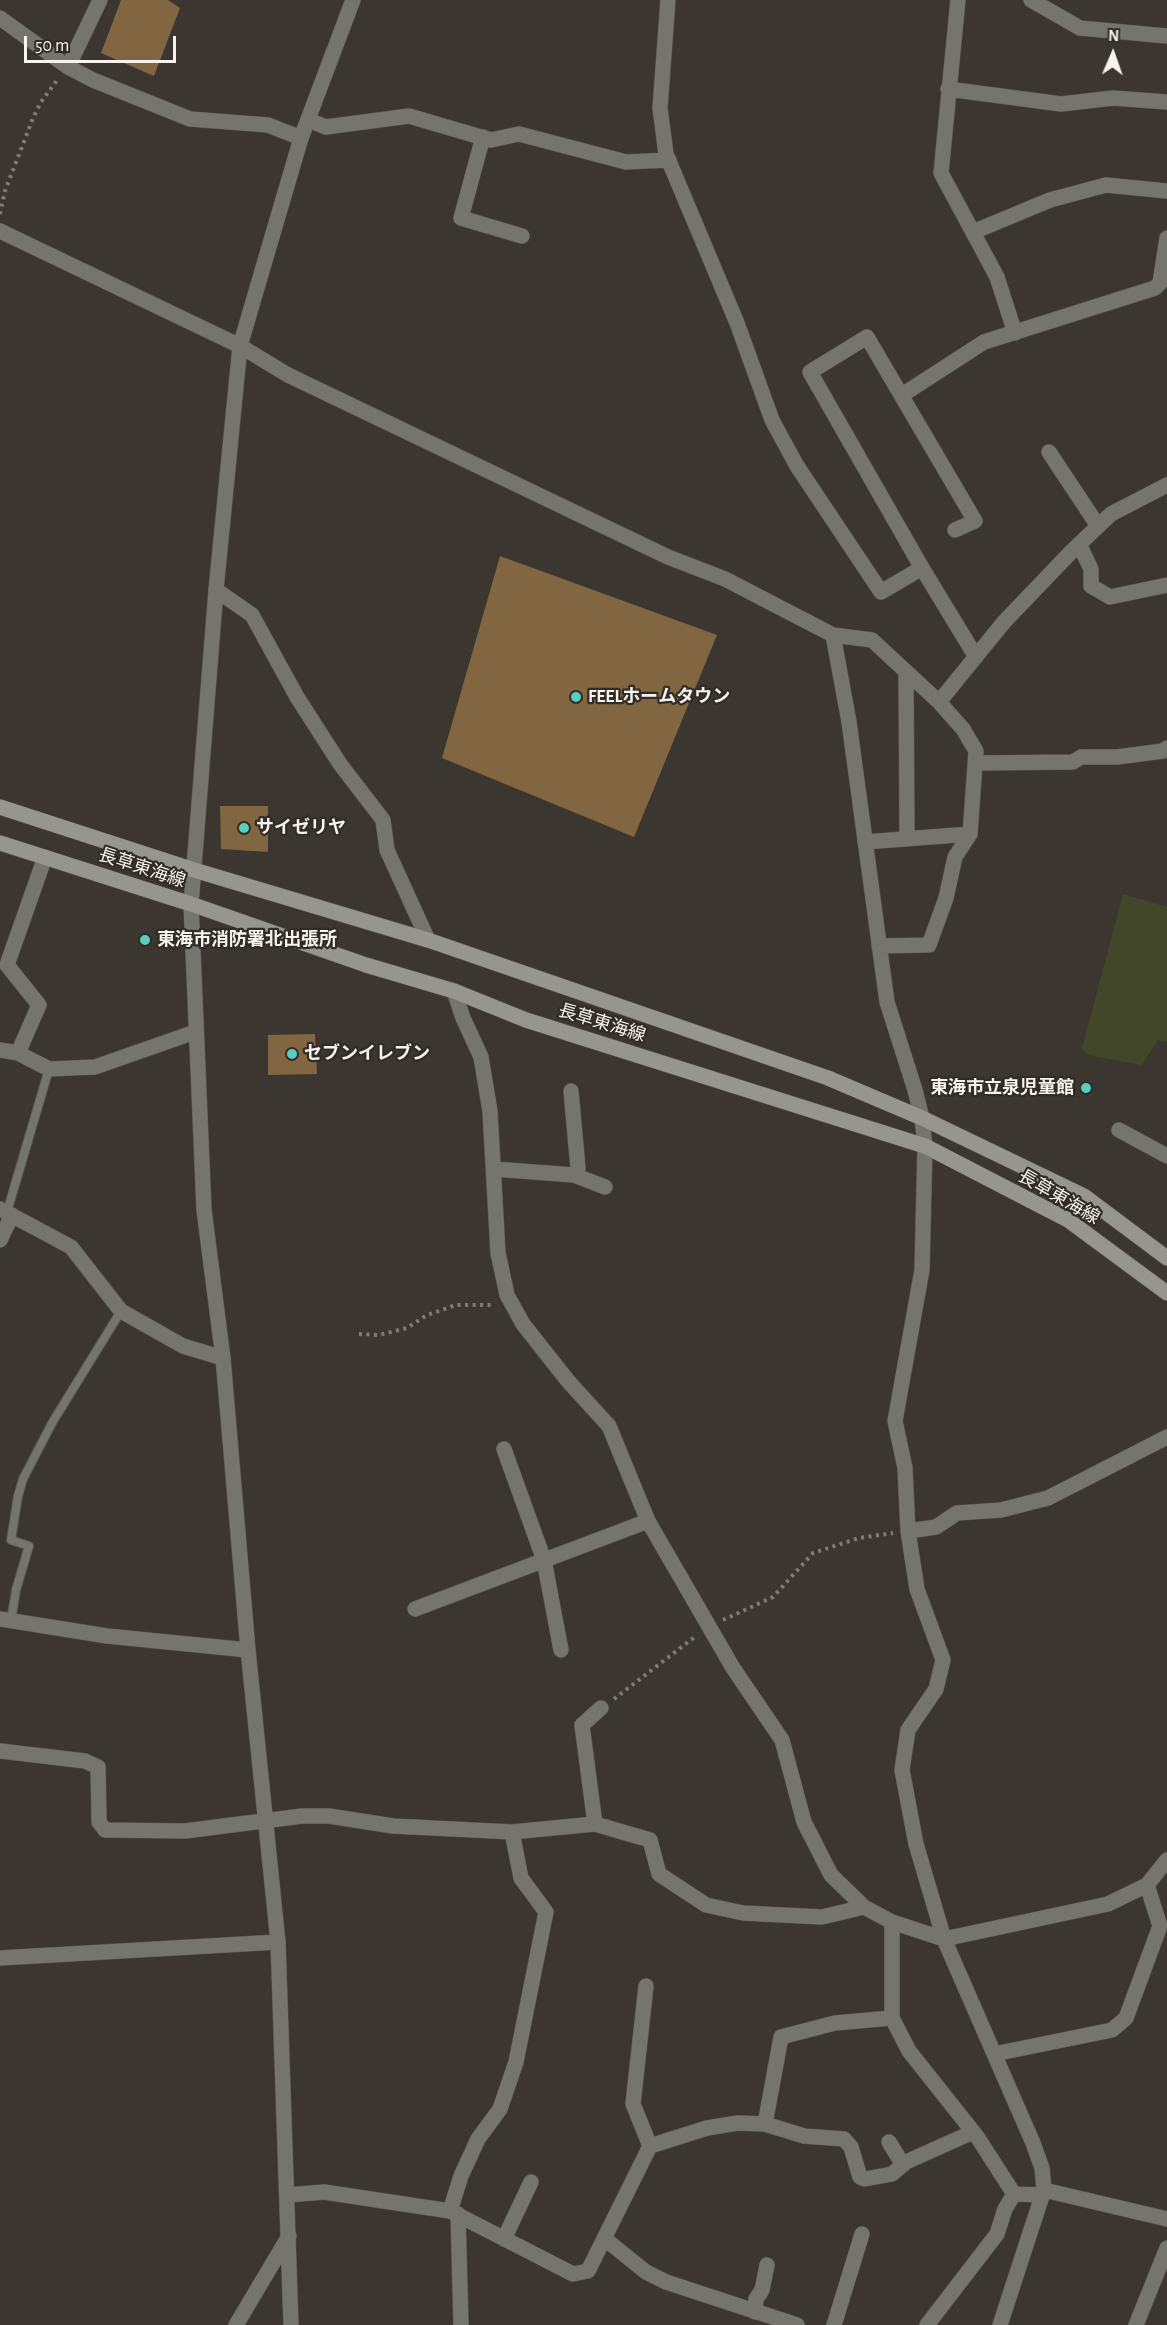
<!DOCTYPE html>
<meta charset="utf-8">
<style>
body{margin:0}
#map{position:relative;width:1167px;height:2325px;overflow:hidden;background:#3b362f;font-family:"Alegreya Sans",sans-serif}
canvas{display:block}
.north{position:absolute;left:1083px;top:24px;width:60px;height:60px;-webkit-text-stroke:4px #312c25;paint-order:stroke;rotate:2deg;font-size:16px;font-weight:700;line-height:24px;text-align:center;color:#f6f3ee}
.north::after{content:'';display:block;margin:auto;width:21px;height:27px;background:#f6f3ee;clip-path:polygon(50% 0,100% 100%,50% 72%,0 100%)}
.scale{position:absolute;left:24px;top:36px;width:152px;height:27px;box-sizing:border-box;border:3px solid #f6f3ee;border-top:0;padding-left:8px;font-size:18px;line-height:21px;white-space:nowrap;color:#f6f3ee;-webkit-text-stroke:4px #312c25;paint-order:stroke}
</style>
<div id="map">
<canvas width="1167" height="2325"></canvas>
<div class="north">N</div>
<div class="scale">50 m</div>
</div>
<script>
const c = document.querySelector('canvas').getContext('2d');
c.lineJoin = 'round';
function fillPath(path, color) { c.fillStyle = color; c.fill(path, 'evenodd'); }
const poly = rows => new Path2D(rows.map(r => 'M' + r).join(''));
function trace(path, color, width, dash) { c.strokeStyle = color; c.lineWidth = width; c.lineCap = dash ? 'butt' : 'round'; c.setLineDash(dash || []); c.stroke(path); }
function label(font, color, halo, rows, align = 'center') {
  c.font = font + ' "Alegreya Sans","Noto Sans JP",sans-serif'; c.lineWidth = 4.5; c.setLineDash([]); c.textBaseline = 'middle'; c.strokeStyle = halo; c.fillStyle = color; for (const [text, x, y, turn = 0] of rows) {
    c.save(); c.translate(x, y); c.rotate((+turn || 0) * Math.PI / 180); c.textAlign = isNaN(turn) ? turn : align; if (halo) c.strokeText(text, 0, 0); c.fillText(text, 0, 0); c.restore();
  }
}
fillPath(poly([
 [1123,894,1167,907,1167,1042,1158,1040,1142,1065,1088,1055,1082,1048]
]), '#43472a');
fillPath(poly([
 [121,0,168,0,180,8,154,76,101,53],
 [500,556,717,635,634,837,442,758],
 [220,806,268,806,268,852,221,849],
 [315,1034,317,1074,268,1075,268,1035]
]), '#826641');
const service = poly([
 [7,1212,49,1069],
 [11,1621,16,1590,29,1546,11,1540,18,1496,23,1479,52,1423,121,1311]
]);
const minor = poly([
 [668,0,660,108,666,154,737,323,772,420,797,466,881,592,922,568],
 [958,0,941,173,997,277,1015,333],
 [1031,0,1080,28,1167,36],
 [0,18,68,67,93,80,190,119,268,125,301,138],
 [68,67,100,0],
 [948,89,1061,104,1113,98,1167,102],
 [308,120,326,127,409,116,491,140,519,134,626,162,669,160],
 [483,137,461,218,522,236],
 [973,232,1050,200,1106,185,1167,191],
 [240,346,288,375,668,557,725,579,833,635,872,640,939,702,963,729,976,751,970,834,955,857,946,898,929,945,879,946],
 [902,395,984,342,1155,288,1160,283,1167,238],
 [1049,452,1098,526],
 [955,530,975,521,867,337,810,372,922,568,976,657],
 [1079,544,1091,569,1091,586,1110,597,1167,585],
 [216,590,252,615,297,697,340,764,383,820,387,850,428,940],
 [833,635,849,722,887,1002,915,1090,922,1118,925,1146,922,1270,895,1421,905,1468,908,1531,917,1589,943,1660,936,1689,908,1730,902,1770,916,1844,944,1939,1033,2143,1042,2168,1044,2190,1000,2325],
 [906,672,907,839],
 [939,702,1004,622,1072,551,1111,514,1167,485],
 [975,763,1073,762,1081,757,1117,757,1163,751,1167,748],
 [865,842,970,834],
 [454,991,463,1018,481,1057,490,1111,498,1253,507,1295,523,1324,568,1381,609,1426,648,1521,733,1668,782,1740,804,1822,831,1875,864,1907,892,1922,944,1939,1108,1904,1147,1885,1167,1860],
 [0,1050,18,1053,49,1069,95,1067,195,1032],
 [18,1053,39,1005,7,965,45,857],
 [571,1091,578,1168,574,1175],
 [1119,1130,1167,1156],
 [494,1169,574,1175,605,1187],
 [0,1209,71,1247,121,1311,183,1346,223,1358],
 [0,1240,12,1215],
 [504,1449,544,1560,561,1650],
 [908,1531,936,1527,957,1513,1001,1510,1048,1498,1167,1437],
 [415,1609,648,1521],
 [0,1619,107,1636,248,1650],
 [0,1751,85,1761,98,1767,99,1822,105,1830,185,1831,302,1816,329,1816,393,1826,512,1832,595,1824,650,1840,659,1874,706,1905,743,1913,822,1917,864,1907],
 [595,1824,582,1725,601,1708],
 [0,1958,278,1942],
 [646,1986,633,2104,650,2146],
 [892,2018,909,2051,978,2138,1014,2194,1043,2195],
 [994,2054,1112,2030,1126,2018,1160,1926,1147,1885],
 [765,2124,804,2136,844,2139,851,2147,860,2177,865,2179,892,2174,906,2162,973,2132],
 [889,2142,903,2165],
 [1044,2190,1167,2219],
 [288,2195,324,2192,450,2211,573,2274,588,2271,650,2146,707,2128,738,2123,765,2124,781,2037,835,2023,892,2018,892,1922],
 [450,2211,461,2176,478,2139,500,2109,516,2062,546,1912,521,1878,512,1832],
 [458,2214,461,2325],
 [504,2239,531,2182],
 [605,2239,646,2272,666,2282,797,2325],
 [755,2312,756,2299,762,2290,767,2265],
 [236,2325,289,2236],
 [834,2325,862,2234],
 [927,2325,997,2234,1005,2209,1014,2194],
 [1136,2325,1167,2248]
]);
const tertiary = poly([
 [0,231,240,346],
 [291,2325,278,1942,248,1650,223,1358,204,1210,191,904,216,590,240,346,301,138,353,0]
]);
const secondary = poly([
 [0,807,194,870,428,940,828,1078,922,1118,1084,1196,1167,1258],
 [0,843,191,904,366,965,454,991,526,1020,925,1146,1068,1220,1167,1293]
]);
trace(service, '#59544e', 10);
trace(minor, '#59544e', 16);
trace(tertiary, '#59544e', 16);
trace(secondary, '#59544e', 16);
trace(poly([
 [0,214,5,191,33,118,41,102,58,79],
 [359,1334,379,1335,407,1328,427,1315,456,1305,493,1305],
 [723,1620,773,1597,813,1553,859,1538,893,1533],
 [614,1699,696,1636]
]), '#807b75', 4, [3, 4.5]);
trace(service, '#75746f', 8);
trace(minor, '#75746f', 15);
trace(tertiary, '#75746f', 15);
trace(secondary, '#97958f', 15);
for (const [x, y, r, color] of [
 [576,697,6,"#59cebf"],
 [244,828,6,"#59cebf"],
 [145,940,6,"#59cebf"],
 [292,1054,6,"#59cebf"],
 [1086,1088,6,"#59cebf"]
]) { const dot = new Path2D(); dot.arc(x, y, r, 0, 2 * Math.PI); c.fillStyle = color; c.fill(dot); trace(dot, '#312c25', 2); }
label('bold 18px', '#f6f3ee', '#312c25', [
 ["FEELホームタウン",588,697],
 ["サイゼリヤ",256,828],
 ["東海市消防署北出張所",157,940],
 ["セブンイレブン",304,1054],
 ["東海市立泉児童館",1074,1088,"right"]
], 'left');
label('18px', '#f6f3ee', '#312c25', [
 ["長草東海線",142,868,18],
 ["長草東海線",602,1023,17],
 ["長草東海線",1059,1197,30]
]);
</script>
